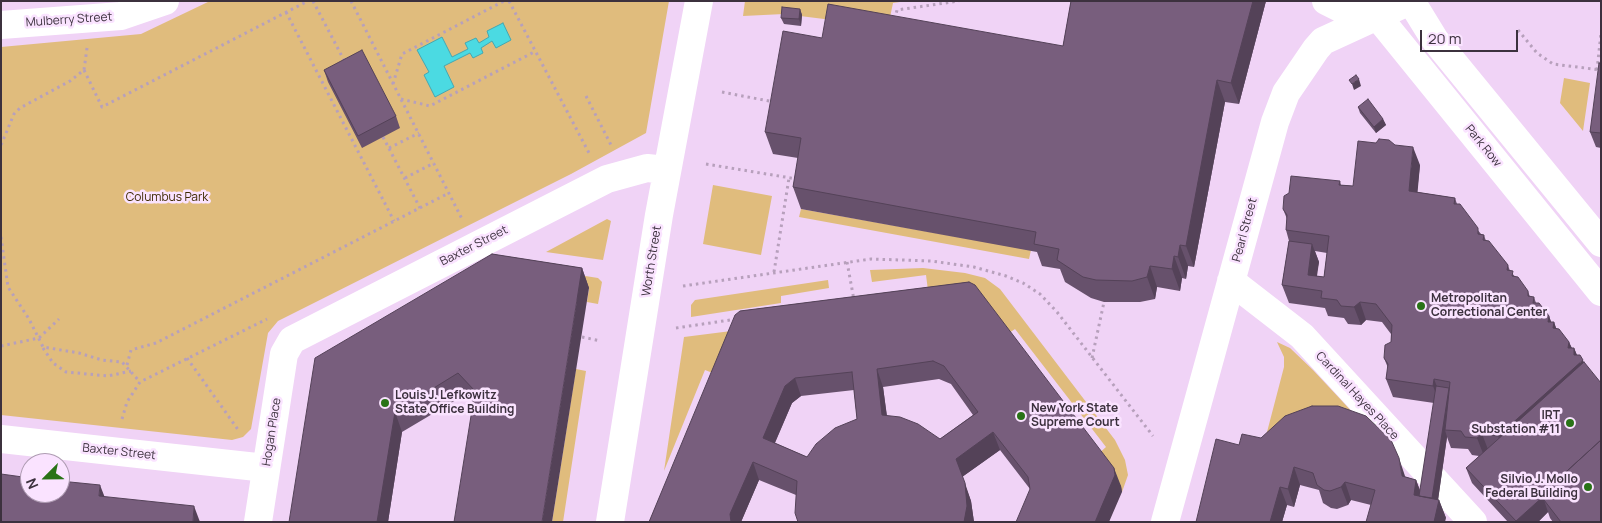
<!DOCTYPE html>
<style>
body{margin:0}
#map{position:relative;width:1602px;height:523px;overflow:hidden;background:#f0d3f6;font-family:Manrope,sans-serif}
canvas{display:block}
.frame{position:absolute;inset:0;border:2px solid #3c313e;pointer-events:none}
.north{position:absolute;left:20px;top:453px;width:50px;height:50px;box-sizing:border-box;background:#fae3ff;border:1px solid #ae9cb2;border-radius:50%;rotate:247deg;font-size:14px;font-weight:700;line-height:20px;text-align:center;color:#3c313e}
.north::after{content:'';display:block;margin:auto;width:18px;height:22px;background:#297317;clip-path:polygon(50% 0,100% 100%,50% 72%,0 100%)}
.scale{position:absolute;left:1420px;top:30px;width:98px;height:22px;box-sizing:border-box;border:2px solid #3c313e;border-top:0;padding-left:6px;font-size:15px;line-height:18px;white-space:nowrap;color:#3c313e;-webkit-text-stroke:4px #fae3ff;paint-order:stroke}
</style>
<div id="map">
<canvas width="1602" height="523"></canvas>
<div class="frame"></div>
<div class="north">N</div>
<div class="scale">20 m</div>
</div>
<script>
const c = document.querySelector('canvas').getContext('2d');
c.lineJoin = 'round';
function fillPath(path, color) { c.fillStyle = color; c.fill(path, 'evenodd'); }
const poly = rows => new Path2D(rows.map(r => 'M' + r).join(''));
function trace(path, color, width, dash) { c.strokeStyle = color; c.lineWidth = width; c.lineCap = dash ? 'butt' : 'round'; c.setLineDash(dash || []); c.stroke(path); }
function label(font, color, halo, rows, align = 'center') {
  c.font = font + ' Manrope,sans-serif'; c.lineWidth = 5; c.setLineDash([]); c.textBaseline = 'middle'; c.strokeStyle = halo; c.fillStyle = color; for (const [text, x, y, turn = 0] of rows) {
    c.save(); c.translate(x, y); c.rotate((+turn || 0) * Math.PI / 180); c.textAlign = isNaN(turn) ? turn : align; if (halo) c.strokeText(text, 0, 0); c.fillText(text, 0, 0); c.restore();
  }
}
fillPath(poly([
 [210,1,669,1,646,133,571,174,278,321,268,333,251,429,243,437,232,440,1,415,1,47,141,34],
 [745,1,907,1,893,3,888,27,784,14,743,16],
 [1564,78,1590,83,1583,131,1560,103],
 [713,185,772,196,761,255,703,244],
 [801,209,1031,250,1029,259,799,217],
 [607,219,611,221,603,260,546,252],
 [516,265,598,278,602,282,598,304,587,302,589,288],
 [923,268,965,273,985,278,1000,289,1115,440,1125,460,1128,475,1122,492,1097,455,1106,447,1015,329,1006,335,930,306,926,275,872,282,870,270],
 [828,280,829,288,781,296,781,303,691,317,691,305,695,300],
 [747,329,723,377,705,370,664,471,684,337],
 [1277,342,1290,348,1313,370,1372,433,1261,455,1284,367,1284,357],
 [576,369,586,371,563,522,552,522]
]), '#e0bc7d');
const water = poly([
 [503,23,511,40,496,48,492,41,481,48,483,53,473,58,470,53,444,66,454,87,435,97,424,75,429,72,417,50,442,37,452,57,468,49,465,43,476,38,479,43,489,37,487,31,503,23]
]);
fillPath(water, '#4bdae2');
trace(water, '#46a7b1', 1);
trace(poly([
 [313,1,346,64],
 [351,1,462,219],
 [509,1,589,153],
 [286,12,394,221],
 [895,19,897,10,959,1],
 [1518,30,1537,53,1553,64,1601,70],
 [84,70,102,107,308,1],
 [1597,70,1601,33],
 [393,84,402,54,504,1],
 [722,92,774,102],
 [586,96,611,145],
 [401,99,430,106,536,51],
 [383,137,420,208],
 [1,145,14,114,20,108,70,81,84,70,87,48],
 [389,148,419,133],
 [706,164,797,179],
 [405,178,434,163],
 [1,237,8,287,29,319,43,347,79,353,102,360,122,362,140,382],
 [847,262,854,300],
 [774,272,789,178],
 [683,286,871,259,931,261,974,267,1006,276,1023,283,1040,294,1057,312,1153,436],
 [676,328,737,319],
 [582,337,601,341],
 [1,346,39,338,59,319],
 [43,348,53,363,66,372,108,376,131,371],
 [187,358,239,431],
 [1092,358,1104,302],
 [127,365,131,350,156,343,449,193],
 [122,419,127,402,140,382,267,319]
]), '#b7a0bc', 3, [2.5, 4]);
trace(poly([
 [1326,1,1350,13,1377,16],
 [1411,1,1435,40,1601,243],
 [1366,2,1601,292],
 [1,25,121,16,165,1],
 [1231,281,1302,336,1473,522],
 [1,439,266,468],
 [258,522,284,354,292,340,607,179,647,168,667,170],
 [610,522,659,215,699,1],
 [1165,522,1275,122,1286,93,1316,49,1323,41,1410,1]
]), '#fff', 28);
fillPath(poly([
 [1071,1,1266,1,1239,104,1225,102,1194,267,1188,266,1186,279,1182,278,1180,291,1157,287,1155,299,1140,302,1104,302,1091,298,1065,282,1060,269,1042,266,1037,252,801,209,793,187,798,158,773,154,765,132,822,38,1063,46],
 [800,9,802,15,801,26,784,24,781,18],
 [1601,63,1601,148,1596,147,1590,132],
 [324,70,396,116,400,128,362,148,328,82],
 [1358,107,1383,119,1386,125,1376,133,1360,113],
 [1420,165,1417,192,1455,198,1457,204,1481,234,1484,235,1486,241,1508,265,1510,271,1528,291,1530,297,1534,297,1536,303,1549,316,1551,322,1554,322,1556,328,1569,342,1572,348,1574,348,1577,355,1601,522,1553,522,1550,518,1548,512,1538,522,1508,522,1472,483,1466,468,1479,456,1472,455,1468,449,1451,448,1447,437,1438,500,1439,500,1446,518,1371,505,1351,500,1348,505,1337,509,1331,508,1323,503,1319,490,1300,485,1294,507,1287,505,1282,522,1196,522,1239,445,1406,477,1416,480,1420,491,1434,403,1393,397,1386,379,1388,368,1384,358,1391,342,1391,334,1382,322,1366,320,1361,325,1348,324,1344,318,1328,316,1325,308,1289,303,1282,285,1289,241,1286,230,1287,219,1283,209,1340,181,1341,185,1353,186],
 [1315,251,1327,253,1324,277,1316,276,1319,262],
 [492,254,582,268,589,288,473,402,466,394,402,432,388,522,289,522],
 [969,282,1121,486,1122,492,1030,489,1000,450,962,477,971,501,974,522,798,522,796,495,759,480,741,522,649,522,740,311],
 [939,379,951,384,973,415,940,439,887,416,883,387],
 [854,390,857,419,807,457,775,443,792,403,801,396]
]), '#67516c');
fillPath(poly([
 [1253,1,1266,1,1239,104,1231,83],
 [800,9,802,15,801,26,799,19],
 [1359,79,1361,86,1354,90,1352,84],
 [1217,80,1225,102,1194,267,1186,246],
 [1383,119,1386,125,1376,133,1374,127],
 [1413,147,1420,165,1416,209,1409,191],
 [1312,244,1319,262,1315,290,1308,275],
 [1180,245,1188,266,1186,279,1178,257],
 [1174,256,1182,278,1180,291,1172,269],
 [1150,266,1157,287,1155,299,1147,277],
 [582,268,589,288,552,522,542,522],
 [1360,302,1366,320,1361,325,1354,307],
 [1549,316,1553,327,1554,322,1560,340,1548,322],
 [1569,342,1574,354,1574,348,1580,363,1583,360,1589,378,1504,454,1498,436,1568,348],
 [877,369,883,387,889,433,882,415],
 [795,378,801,396,792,403,769,456,763,438,785,386],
 [1434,379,1441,397,1440,404,1433,386],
 [1449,388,1445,430,1447,437,1436,514,1439,500,1446,518,1445,522,1434,522,1431,504],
 [395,412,402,432,388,522,377,522],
 [993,432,1000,450,962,477,956,459],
 [1482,434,1489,452,1484,456,1477,438],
 [1399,458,1405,476,1409,494,1402,476],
 [753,462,759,480,741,522,731,522,730,514],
 [1294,467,1300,485,1294,507,1288,489],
 [1114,468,1121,486,1122,492,1109,522,1095,522],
 [1416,480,1423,498,1414,495],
 [1345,482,1351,500,1348,505,1341,487],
 [965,483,971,501,974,522,964,522],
 [100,485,107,503,99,496],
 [1280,487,1287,505,1282,522,1270,522],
 [1546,494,1552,509,1544,500,1548,512,1538,522,1517,522,1516,521],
 [194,506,200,522,193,522]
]), '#544258');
const building = poly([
 [1071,1,1253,1,1231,83,1217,80,1186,246,1180,245,1178,257,1174,256,1172,269,1150,266,1147,277,1132,281,1096,280,1083,277,1057,260,1059,249,1034,244,1036,232,793,187,801,138,765,132,783,31,822,38,828,4,1063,46,1071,1],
 [782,7,800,9,799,19,781,18,782,7],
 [362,50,396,116,358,136,324,70,362,50],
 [1599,63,1601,63,1601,133,1590,132,1599,63],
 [1356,75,1359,79,1352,84,1349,80,1356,75],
 [1368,99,1383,119,1374,127,1358,107,1368,99],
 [1379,139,1389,140,1395,145,1413,147,1409,191,1455,198,1454,204,1460,204,1478,228,1478,234,1484,235,1483,240,1489,241,1508,265,1507,270,1513,271,1512,276,1518,277,1528,291,1528,296,1534,297,1533,303,1539,303,1549,316,1548,322,1554,322,1553,328,1559,329,1569,342,1568,348,1574,348,1574,355,1580,355,1583,360,1498,436,1482,434,1477,438,1465,437,1461,431,1445,430,1450,382,1434,379,1433,386,1386,379,1388,364,1384,358,1385,345,1391,342,1392,325,1376,304,1360,302,1354,307,1341,306,1337,300,1321,298,1322,291,1282,285,1289,241,1312,244,1308,275,1324,277,1329,236,1286,230,1287,215,1283,209,1284,196,1289,193,1291,176,1340,181,1339,185,1353,186,1358,141,1376,143,1379,139],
 [492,254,582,268,542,522,454,522,475,391,458,373,395,412,377,522,289,522,315,358,492,254],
 [969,282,975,285,1114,468,1115,475,1095,522,1016,522,1030,489,1028,477,993,432,956,459,965,483,967,506,964,522,798,522,795,513,797,481,753,462,730,514,731,522,649,522,735,315,740,311,969,282],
 [933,361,944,366,978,412,940,439,918,424,900,417,882,415,877,369,933,361],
 [852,372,857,419,835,428,816,444,807,457,763,438,785,386,795,378,852,372],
 [1584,362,1601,383,1601,440,1545,491,1546,494,1516,521,1466,468,1584,362],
 [1436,386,1449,388,1432,498,1419,496,1436,386],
 [1312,406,1338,406,1366,416,1391,440,1399,458,1402,476,1416,480,1414,495,1439,500,1434,522,1366,522,1375,490,1345,482,1341,487,1330,491,1324,490,1317,485,1313,473,1294,467,1288,489,1280,487,1270,522,1196,522,1216,439,1239,445,1242,434,1261,438,1285,416,1312,406],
 [1601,440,1601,522,1561,522,1544,500,1543,495,1548,495,1545,491,1601,440],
 [1,474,30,478,30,493,60,493,60,481,100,485,99,496,194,506,193,522,1,522,1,474]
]);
fillPath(building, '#785e7d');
trace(building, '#544258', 1);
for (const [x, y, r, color] of [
 [1421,306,5,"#297317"],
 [385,403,5,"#297317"],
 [1021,416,5,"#297317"],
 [1570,423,5,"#297317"],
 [1588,487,5,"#297317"]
]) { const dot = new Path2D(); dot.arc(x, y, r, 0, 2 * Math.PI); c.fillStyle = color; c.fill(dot); trace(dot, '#fae3ff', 2); }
label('12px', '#3c313e', '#fae3ff', [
 ["Mulberry Street",69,20,-4],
 ["Park Row",1483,146,51],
 ["Pearl Street",1245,230,-75],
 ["Baxter Street",474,246,-27],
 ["Worth Street",652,261,-81],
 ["Cardinal Hayes Place",1357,396,47],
 ["Hogan Place",272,432,-81],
 ["Baxter Street",119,452,6]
]);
label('12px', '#3e2a03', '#fae3ff', [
 ["Columbus Park",167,198]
]);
label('bold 12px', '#3c313e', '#fae3ff', [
 ["Metropolitan",1431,299],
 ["Correctional Center",1431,313],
 ["Louis J. Lefkowitz",395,396],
 ["State Office Building",395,410],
 ["New York State",1031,409],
 ["Supreme Court",1031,423],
 ["IRT",1560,416,"right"],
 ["Substation #11",1560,430,"right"],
 ["Silvio J. Mollo",1578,480,"right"],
 ["Federal Building",1578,494,"right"]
], 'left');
</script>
